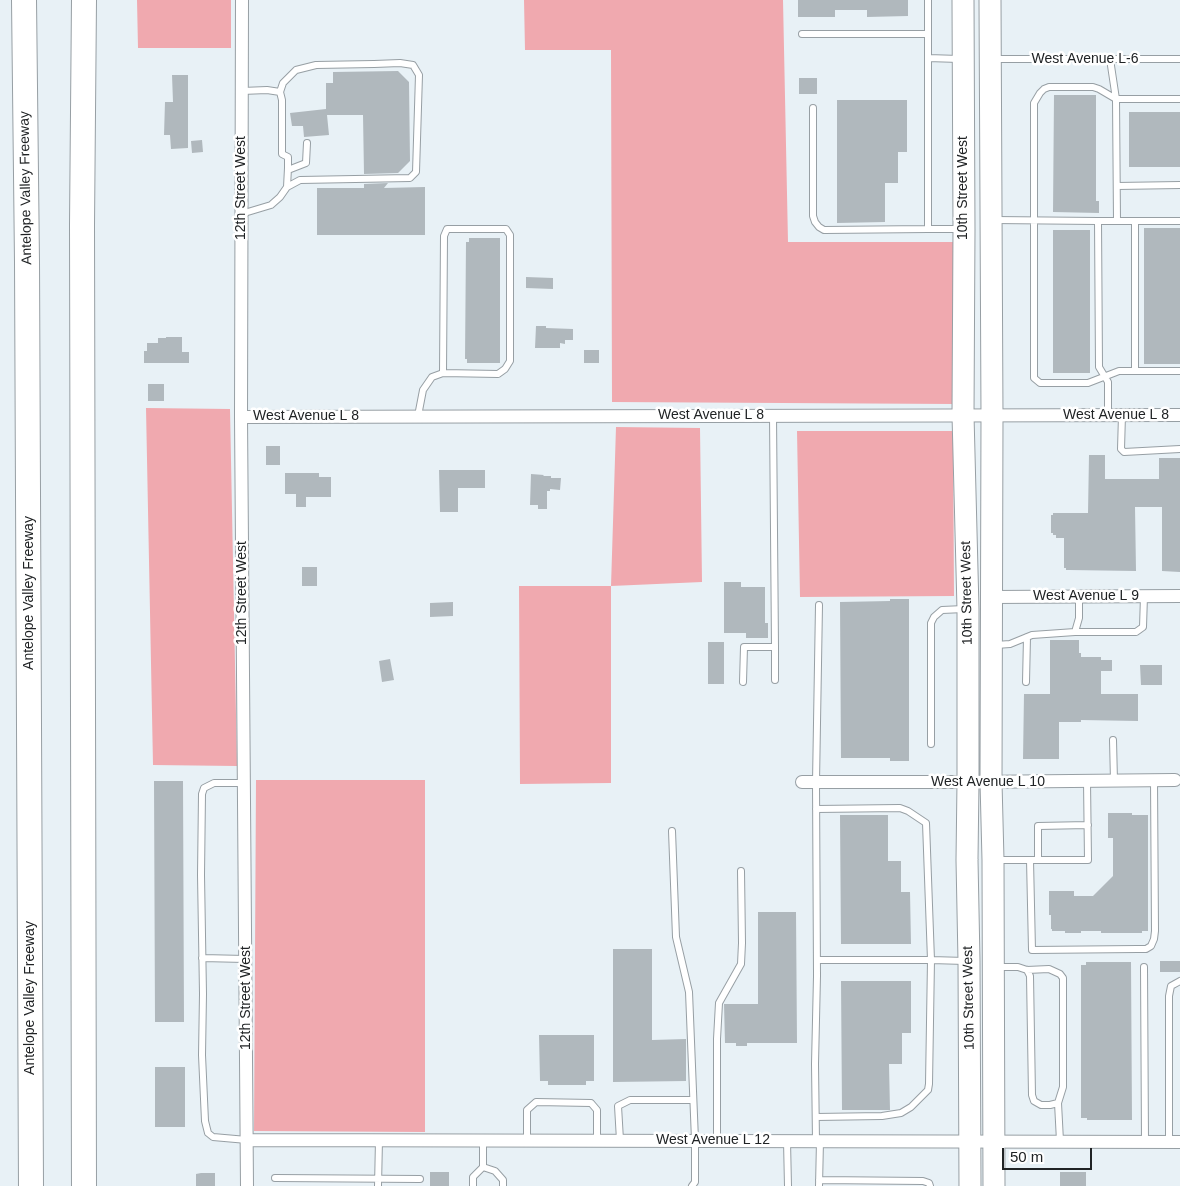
<!DOCTYPE html>
<style>
body{margin:0}
#map{position:relative;width:1180px;height:1186px;overflow:hidden;background:#e8f1f6;font-family:Helvetica,sans-serif}
canvas{display:block}
.scale{position:absolute;left:1002px;top:1148px;width:90px;height:22px;box-sizing:border-box;border:2px solid #202325;border-top:0;padding-left:6px;font-size:15px;line-height:18px;white-space:nowrap;color:#202325;-webkit-text-stroke:4px #fff;paint-order:stroke}
</style>
<div id="map">
<canvas width="1180" height="1186"></canvas>
<div class="scale">50 m</div>
</div>
<script>
const c = document.querySelector('canvas').getContext('2d');
c.lineJoin = 'round';
function fillPath(path, color) { c.fillStyle = color; c.fill(path, 'evenodd'); }
const poly = rows => new Path2D(rows.map(r => 'M' + r).join(''));
function trace(path, color, width, dash) { c.strokeStyle = color; c.lineWidth = width; c.lineCap = dash ? 'butt' : 'round'; c.setLineDash(dash || []); c.stroke(path); }
function label(font, color, halo, rows, align = 'center') {
  c.font = font + ' Helvetica,sans-serif'; c.lineWidth = 5; c.setLineDash([]); c.textBaseline = 'middle'; c.strokeStyle = halo; c.fillStyle = color; for (const [text, x, y, turn = 0] of rows) {
    c.save(); c.translate(x, y); c.rotate((+turn || 0) * Math.PI / 180); c.textAlign = isNaN(turn) ? turn : align; if (halo) c.strokeText(text, 0, 0); c.fillText(text, 0, 0); c.restore();
  }
}
fillPath(poly([
 [137,0,231,0,231,48,138,48],
 [524,0,783,0,788,242,953,242,953,404,612,402,611,50,525,50],
 [146,408,230,409,237,766,153,765],
 [616,427,700,428,702,582,611,586,611,783,520,784,519,586,611,586],
 [797,431,953,431,954,596,800,597],
 [256,780,425,780,425,1132,254,1131]
]), '#f0a9af');
fillPath(poly([
 [798,0,908,0,908,16,867,17,867,10,835,10,835,17,798,17],
 [398,71,409,82,410,161,398,173,364,174,363,115,327,115,329,135,304,137,303,126,292,126,290,113,326,109,326,83,333,83,333,72],
 [172,75,188,75,188,148,171,149,170,135,164,135,165,102,173,102],
 [799,78,817,78,817,94,799,94],
 [1054,95,1096,95,1096,201,1099,201,1099,213,1053,212],
 [837,100,907,100,907,152,898,152,898,183,885,183,885,222,837,223],
 [1129,112,1180,112,1180,167,1129,167],
 [202,140,203,152,192,153,191,141],
 [388,183,384,188,425,187,425,235,317,235,317,188,364,188,364,184],
 [1144,228,1180,228,1180,364,1144,364],
 [1053,230,1090,230,1090,373,1053,373],
 [469,238,500,238,500,363,467,363,467,359,465,359,466,242,469,242],
 [526,277,553,278,553,289,526,288],
 [536,326,546,326,546,328,573,329,573,340,565,340,565,344,560,343,560,348,535,348],
 [166,337,182,337,182,352,189,352,189,363,144,363,144,351,147,351,147,343,158,343,158,338,166,338],
 [584,350,599,350,599,363,584,363],
 [148,384,164,384,164,401,148,401],
 [266,446,280,446,280,465,266,465],
 [1089,455,1105,455,1105,479,1159,479,1159,458,1180,458,1180,572,1162,571,1162,507,1135,507,1136,571,1069,570,1066,570,1066,568,1064,568,1064,538,1056,538,1056,535,1053,535,1053,533,1051,533,1051,515,1053,515,1053,513,1088,513],
 [439,470,485,470,485,488,458,488,458,512,440,512],
 [285,473,319,473,319,477,331,477,331,497,306,497,306,507,296,507,296,494,285,494],
 [531,474,544,475,543,476,551,476,551,478,561,478,560,490,550,489,550,491,547,491,547,509,538,509,538,505,530,505],
 [302,567,317,567,317,586,302,586],
 [724,582,741,582,741,587,765,587,765,623,768,623,768,638,746,638,746,633,724,633],
 [890,599,909,599,909,761,890,761,890,758,841,758,840,602,890,601],
 [453,602,453,616,430,617,430,603],
 [1050,640,1079,640,1079,653,1081,653,1081,657,1101,657,1101,660,1112,660,1112,671,1101,671,1101,694,1138,694,1138,721,1081,720,1081,722,1059,722,1059,759,1023,759,1024,694,1050,694],
 [708,642,724,642,724,684,708,684],
 [390,659,394,680,382,682,379,661],
 [1140,665,1162,665,1162,685,1141,685],
 [154,781,183,781,184,1022,155,1022],
 [1108,813,1132,813,1132,815,1148,815,1148,931,1142,931,1142,933,1101,933,1101,931,1081,931,1081,933,1065,933,1065,931,1052,931,1052,929,1051,929,1051,915,1049,915,1049,891,1074,891,1074,896,1093,896,1113,876,1113,838,1108,838],
 [840,815,888,815,888,861,901,861,901,892,910,892,911,944,841,944],
 [758,912,796,912,797,1043,747,1043,747,1046,736,1046,736,1043,725,1043,724,1004,758,1004],
 [613,949,652,949,652,1040,686,1039,686,1081,613,1082],
 [1160,961,1180,961,1180,972,1160,972],
 [1086,962,1131,962,1132,1120,1087,1120,1087,1118,1081,1118,1081,965,1086,965],
 [841,981,911,981,911,1033,902,1033,902,1064,889,1064,890,1110,842,1110],
 [539,1035,594,1035,594,1081,586,1081,586,1085,548,1085,548,1081,540,1081],
 [155,1067,185,1067,185,1127,155,1127],
 [430,1172,449,1172,449,1186,430,1186],
 [1060,1172,1086,1172,1086,1186,1060,1186],
 [201,1173,215,1173,215,1186,196,1186,196,1174]
]), '#b0b8bd');
const lane = poly([
 [928,0,928,229,960,229],
 [802,34,928,34],
 [928,58,959,59],
 [994,59,1180,59],
 [1110,59,1116,99,1117,221],
 [242,91,267,90,280,92],
 [1180,99,1116,99,1099,89,1093,87,1049,87,1044,89,1040,93,1034,103,1034,378,1040,383,1088,383,1119,371,1180,371],
 [813,108,813,216,815,222,819,227,824,230,928,229],
 [1117,186,1180,185],
 [287,187,288,168],
 [241,214,271,205,280,197,287,187,300,180,410,178,416,172,419,75,413,65,400,63,374,64,316,65,296,70,283,83,280,92,282,100,282,154,288,157,288,170,306,163,307,143],
 [994,220,1098,221,1099,367,1108,382,1108,415],
 [1098,221,1180,221],
 [1135,371,1135,221],
 [1122,415,1121,449,1124,452,1180,449],
 [418,416,423,390,432,377,443,373,444,236,447,229,506,229,510,235,510,361,505,369,498,374,443,373],
 [1075,632,1079,618,1079,596],
 [996,645,1010,644,1032,635,1075,632,1136,632,1143,627,1144,596],
 [775,647,775,680],
 [743,682,744,647,775,647,773,415],
 [1026,682,1027,637],
 [1113,740,1114,781],
 [931,744,931,623,934,617,942,610,964,609],
 [244,783,214,783,204,788,202,794,201,875,203,994,202,1055,205,1121,208,1133,213,1137,247,1140],
 [816,809,900,808,908,811,926,823,931,960,965,961],
 [672,831,676,937,689,992,695,1140,695,1182,692,1186],
 [995,860,1088,860,1087,781],
 [1030,860,1032,950,1138,949,1146,949,1151,946,1154,939,1155,931,1154,780],
 [1038,860,1038,826,1088,825],
 [202,958,245,959],
 [997,967,1018,967,1027,970,1049,969,1060,974,1063,978,1063,1087,1058,1103,1050,1105,1041,1105,1034,1101,1032,1095,1030,976,1027,970],
 [1144,967,1145,1141],
 [1058,1103,1060,1141],
 [816,1117,882,1116,901,1113,911,1107,928,1090,929,1084,931,960,817,960],
 [527,1140,527,1110,536,1102,591,1103,597,1110,597,1140],
 [620,1140,618,1106,630,1100,693,1100],
 [717,1140,717,1039,719,1003,741,964,742,943,741,871],
 [787,1141,788,1186],
 [816,1141,815,1064,817,976,816,782,819,605],
 [1169,1142,1169,996,1171,986,1180,981],
 [483,1167,495,1171,503,1180,503,1186],
 [275,1178,420,1179],
 [819,1180,923,1181,929,1183,930,1186],
 [378,1186,379,1140],
 [473,1186,473,1177,483,1167,483,1140],
 [819,1186,820,1141]
]);
const street = poly([
 [242,0,241,417,247,1186],
 [241,417,1180,415],
 [991,597,1180,596],
 [802,782,968,782,1175,780],
 [247,1140,1180,1142]
]);
const primary = poly([
 [963,0,964,229,963,415,968,609,968,782,967,860,969,961,970,1186],
 [990,0,992,415,991,782,993,860,994,1186]
]);
const highway = poly([
 [24,0,27,262,31,1186],
 [84,0,82,225,84,1186]
]);
trace(lane, '#979fa4', 8);
trace(street, '#979fa4', 14);
trace(primary, '#979fa4', 23);
trace(highway, '#979fa4', 26);
trace(lane, '#fff', 6);
trace(street, '#fff', 12);
trace(primary, '#fff', 21);
trace(highway, '#fff', 24);
label('14px', '#202325', '#fff', [
 ["West Avenue L-6",1085,59],
 ["Antelope Valley Freeway",26,188,-91],
 ["12th Street West",241,188,-90],
 ["10th Street West",963,188,-90],
 ["West Avenue L 8",711,415],
 ["West Avenue L 8",1116,415],
 ["West Avenue L 8",306,416],
 ["Antelope Valley Freeway",29,593,-90],
 ["12th Street West",242,593,-90],
 ["10th Street West",967,593,-91],
 ["West Avenue L 9",1086,596],
 ["West Avenue L 10",988,782],
 ["Antelope Valley Freeway",30,998,-90],
 ["12th Street West",246,998,-90],
 ["10th Street West",969,998,-91],
 ["West Avenue L 12",713,1140]
]);
</script>
